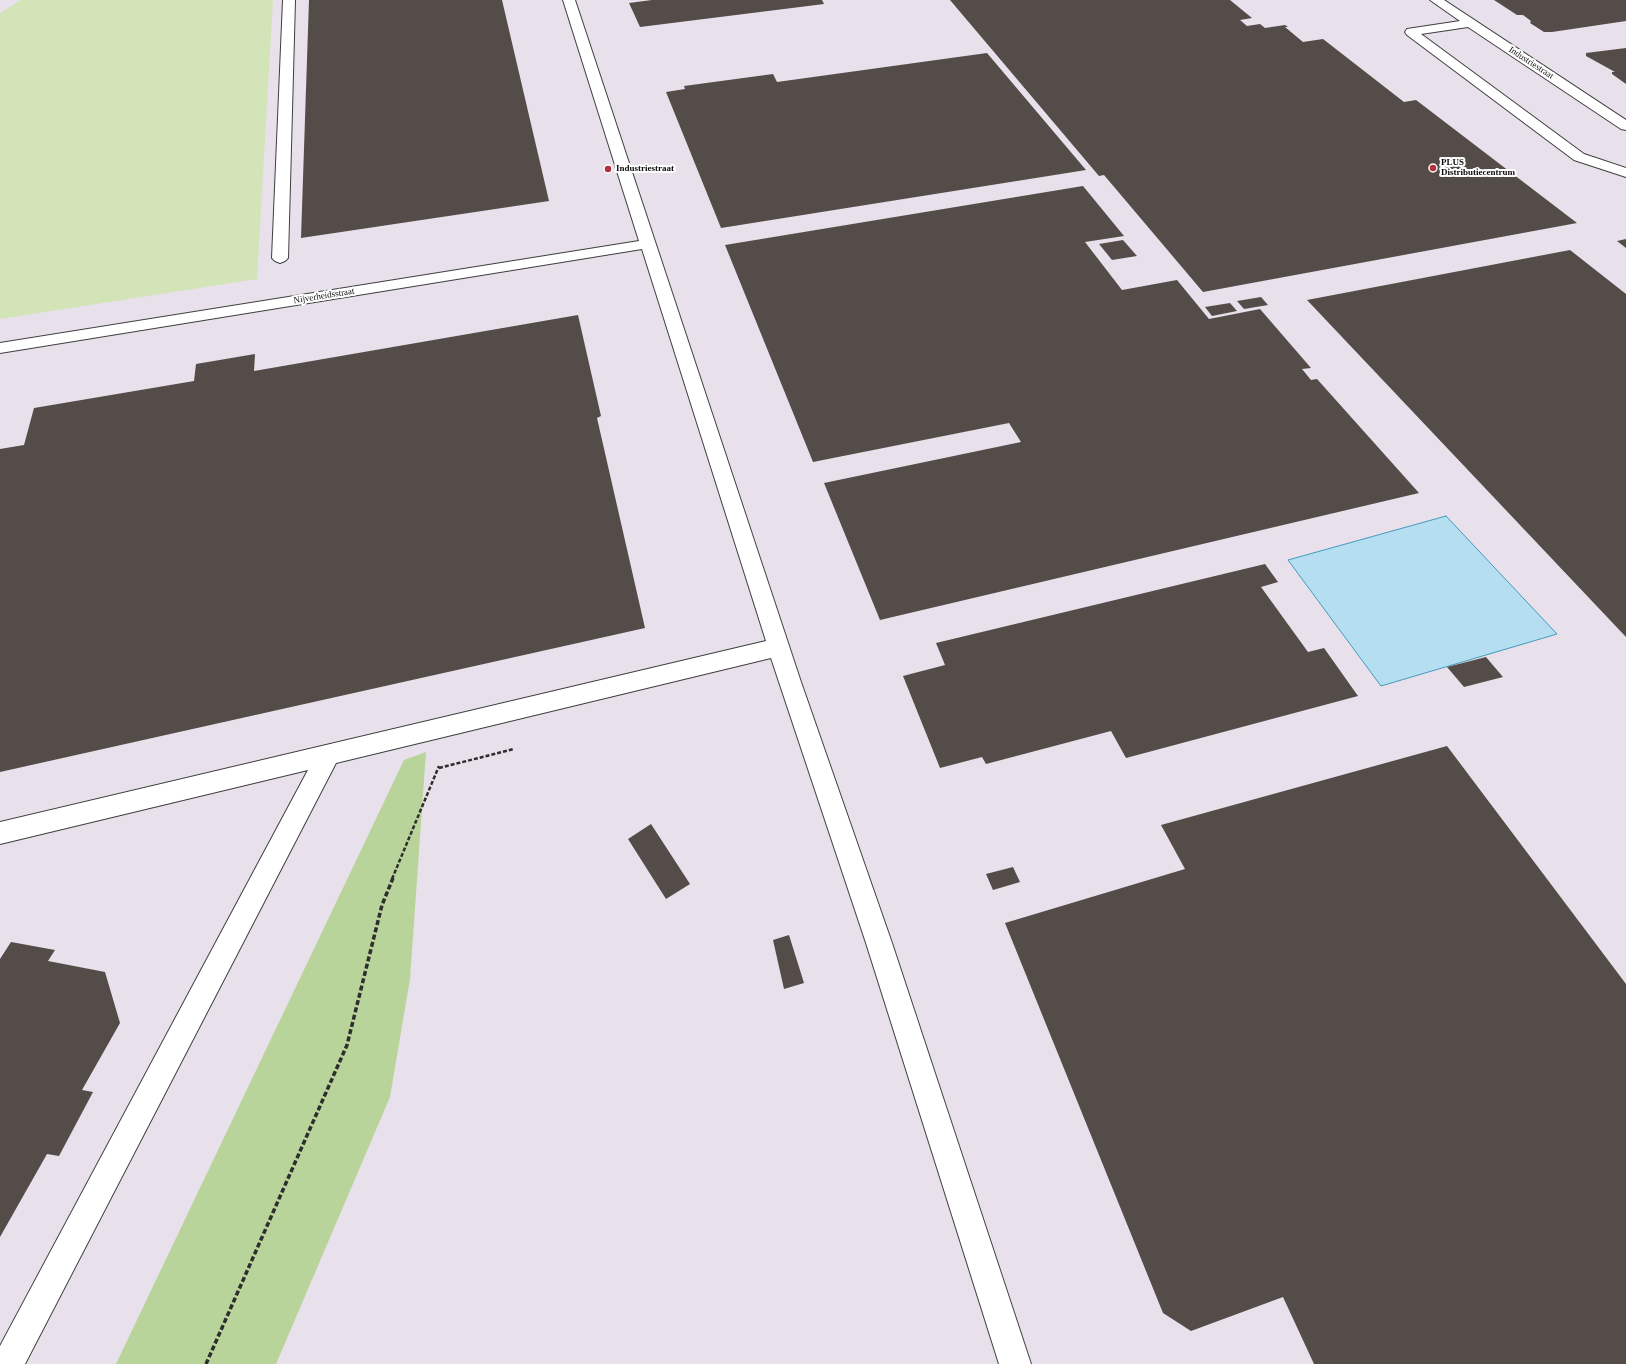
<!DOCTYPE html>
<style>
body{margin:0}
canvas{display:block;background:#fdf8ec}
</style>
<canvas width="1626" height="1364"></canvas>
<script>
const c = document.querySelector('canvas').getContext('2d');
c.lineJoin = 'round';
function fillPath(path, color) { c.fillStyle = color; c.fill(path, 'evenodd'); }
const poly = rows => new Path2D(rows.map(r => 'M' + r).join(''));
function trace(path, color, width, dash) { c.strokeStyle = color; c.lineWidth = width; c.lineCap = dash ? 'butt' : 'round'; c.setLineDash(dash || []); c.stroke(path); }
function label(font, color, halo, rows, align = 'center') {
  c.font = font + ' Georgia,serif'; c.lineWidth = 4; c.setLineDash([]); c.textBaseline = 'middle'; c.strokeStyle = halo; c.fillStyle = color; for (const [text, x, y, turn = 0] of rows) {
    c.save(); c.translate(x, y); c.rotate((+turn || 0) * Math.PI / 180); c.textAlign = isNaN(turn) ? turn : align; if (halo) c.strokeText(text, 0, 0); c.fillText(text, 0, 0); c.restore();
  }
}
fillPath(poly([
 [0,0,1626,0,1626,1364,0,1364]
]), '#e8e0ea');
fillPath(poly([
 [21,0,273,0,257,279,0,319,0,13]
]), '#d3e4b9');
fillPath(poly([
 [426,752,410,979,390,1097,276,1364,116,1364,404,760]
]), '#b9d49a');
const water = poly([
 [1446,516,1557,634,1381,686,1288,560,1446,516]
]);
fillPath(water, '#b5dff0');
trace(water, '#439ac1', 1);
fillPath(poly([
 [309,0,502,0,549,201,301,238],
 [652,0,822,0,824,4,640,27,629,3],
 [950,0,1230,0,1252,18,1240,20,1247,26,1260,24,1265,28,1285,25,1288,27,1285,27,1303,42,1323,39,1404,102,1416,100,1577,223,1203,292,1104,175,1099,176],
 [1494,0,1626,0,1626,21,1552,32,1544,32,1530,23,1531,21,1523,15,1517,15],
 [1626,48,1626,84,1612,74,1612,72,1615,72,1586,56,1586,53],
 [987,53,1086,170,721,228,666,92,685,89,684,86,773,74,777,82],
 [1083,186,1124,236,1085,242,1122,290,1177,280,1209,319,1260,309,1311,368,1302,369,1311,380,1317,379,1419,493,880,620,824,483,1021,442,1009,423,813,462,725,245],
 [1626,239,1626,248,1617,241],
 [1123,240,1137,256,1112,260,1099,244],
 [1570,250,1626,294,1626,637,1307,300],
 [1261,297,1268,305,1244,309,1237,301],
 [1230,303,1237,311,1212,316,1205,307],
 [578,315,601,416,597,418,645,628,0,772,0,449,24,445,34,408,194,381,196,364,255,354,254,371],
 [1265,564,1278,582,1261,587,1308,652,1324,648,1358,696,1126,758,1111,731,986,764,982,757,940,768,903,676,945,665,936,643],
 [1486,657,1503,677,1464,687,1447,667],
 [1447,746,1626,984,1626,1364,1314,1364,1283,1297,1191,1331,1163,1313,1005,923,1185,869,1161,825],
 [651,824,690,884,666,899,628,839],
 [1013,867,1020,882,993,890,986,874],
 [789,935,804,983,784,989,773,940],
 [11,942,55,950,48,961,105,972,120,1023,82,1090,93,1092,59,1156,47,1154,0,1237,0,959]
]), '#534c49');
const minor = poly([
 [283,0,295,0,288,258,285,261,280,263,275,261,272,258,283,0],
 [563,0,575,0,801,682,892,943,1031,1364,999,1364,866,943,771,658,336,763,25,1364,0,1364,0,1346,308,770,0,844,0,822,766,641,642,249,0,353,0,343,639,241,563,0],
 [1430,0,1444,0,1626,120,1626,130,1621,129,1468,27,1421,34,1584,154,1626,168,1626,177,1574,160,1407,35,1405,32,1407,29,1460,21,1430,0]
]);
trace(minor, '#3f3f3f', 2);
trace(poly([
 [439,768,514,749],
 [392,879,439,766]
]), '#2e2e2e', 2.5, [4, 2]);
trace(poly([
 [206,1364,347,1045,382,905,393,878]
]), '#2e2e2e', 3.5, [5, 2.5]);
fillPath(minor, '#fff');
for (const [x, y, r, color] of [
 [1433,168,4,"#af3142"],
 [608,169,4,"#af3142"]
]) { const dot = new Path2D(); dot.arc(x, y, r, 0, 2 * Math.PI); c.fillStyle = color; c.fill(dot); trace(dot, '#fff', 1.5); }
label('9px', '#0c0c0c', '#fff', [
 ["Industriestraat",1531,63,33],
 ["Nijverheidsstraat",324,296,-9]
]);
label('bold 9px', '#0c0c0c', '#fff', [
 ["PLUS",1441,163],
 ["Distributiecentrum",1441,173],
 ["Industriestraat",616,169]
], 'left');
</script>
